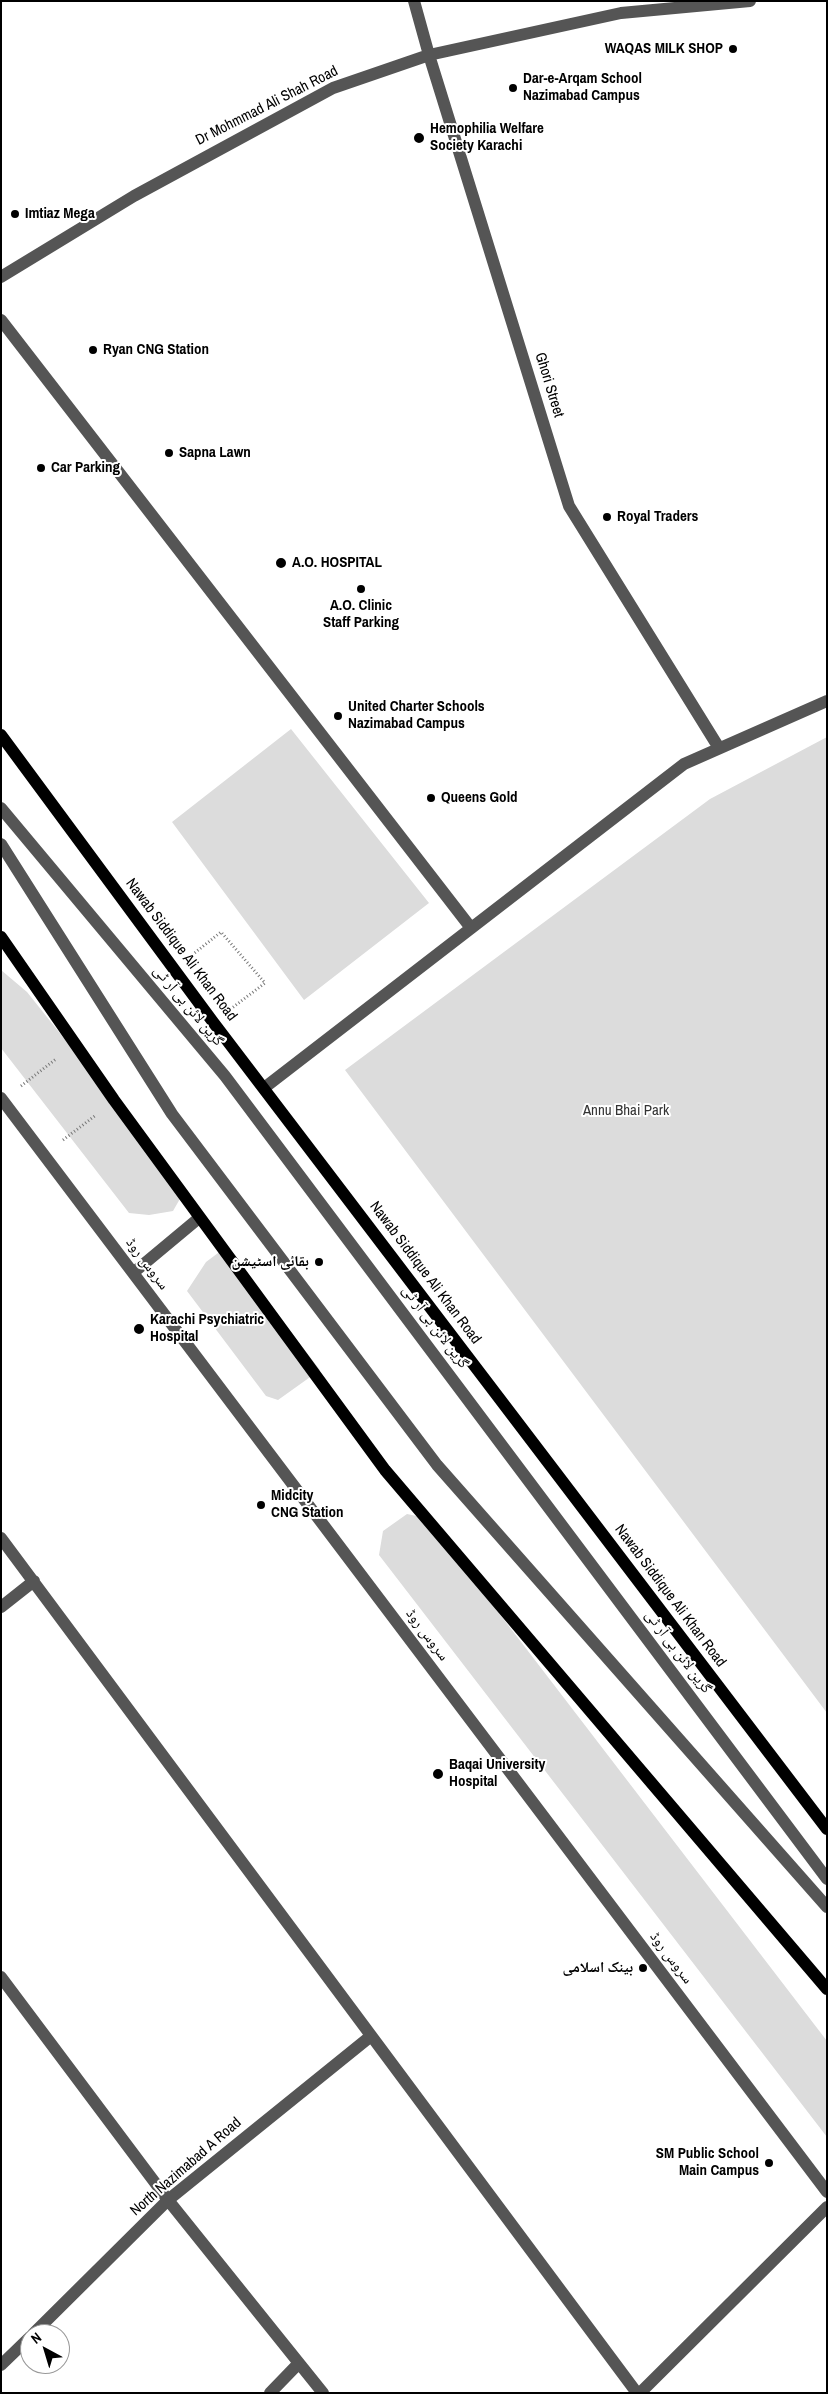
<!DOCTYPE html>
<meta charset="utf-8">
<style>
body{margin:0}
#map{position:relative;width:828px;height:2394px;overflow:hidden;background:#fff;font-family:"Archivo Narrow",sans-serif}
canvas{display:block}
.frame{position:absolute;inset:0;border:2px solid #000;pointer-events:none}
.north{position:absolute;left:20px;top:2324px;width:50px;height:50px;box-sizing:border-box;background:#fff;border:1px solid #999;border-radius:50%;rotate:321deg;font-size:14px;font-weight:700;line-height:20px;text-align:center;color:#000}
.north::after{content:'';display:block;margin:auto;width:18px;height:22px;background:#000;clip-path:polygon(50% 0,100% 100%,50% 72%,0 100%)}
</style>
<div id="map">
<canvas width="828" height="2394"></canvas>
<div class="frame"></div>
<div class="north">N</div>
</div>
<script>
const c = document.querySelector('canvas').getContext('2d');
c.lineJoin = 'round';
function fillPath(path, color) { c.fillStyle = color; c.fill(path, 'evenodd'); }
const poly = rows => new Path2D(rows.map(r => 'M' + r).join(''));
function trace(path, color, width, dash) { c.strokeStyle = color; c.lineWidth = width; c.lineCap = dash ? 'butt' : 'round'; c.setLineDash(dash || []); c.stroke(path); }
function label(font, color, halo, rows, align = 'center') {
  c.font = font + ' "Archivo Narrow","Noto Naskh Arabic",sans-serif'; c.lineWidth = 4; c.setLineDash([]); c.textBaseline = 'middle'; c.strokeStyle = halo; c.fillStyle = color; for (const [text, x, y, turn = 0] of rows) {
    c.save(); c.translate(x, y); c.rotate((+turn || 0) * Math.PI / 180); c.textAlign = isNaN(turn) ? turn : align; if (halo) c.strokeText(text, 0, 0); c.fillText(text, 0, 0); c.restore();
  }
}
fillPath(poly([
 [291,729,429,903,304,1000,172,822],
 [827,737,827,1713,345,1070,710,799],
 [1,970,27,992,185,1190,173,1211,149,1215,129,1213,1,1048],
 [226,1247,320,1370,278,1400,266,1396,187,1291,206,1262],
 [407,1514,426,1518,827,2041,827,2137,379,1555,383,1531]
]), '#dcdcdc');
trace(poly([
 [192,955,221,932,265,983,232,1008],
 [21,1086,56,1059],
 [63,1140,96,1115]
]), '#777', 3, [1, 2.5]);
trace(poly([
 [414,1,429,55,569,506,719,748],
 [1,277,134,196,333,88,429,55,621,13,750,1],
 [1,320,471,928],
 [1,808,225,1076,827,1879],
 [1,844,172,1114,437,1465,827,1907],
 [264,1088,684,764,827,701],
 [1,1098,827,2192],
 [133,1273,199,1218],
 [1,1538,637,2393],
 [1,1607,34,1581],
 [1,1977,168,2200,323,2393],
 [33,2334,168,2200,371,2036],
 [1,2365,30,2337],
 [270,2393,299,2363],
 [640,2393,827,2207]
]), '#555', 12);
trace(poly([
 [1,735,213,1022,827,1829],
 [1,937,114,1100,385,1470,827,1989]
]), '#000', 12);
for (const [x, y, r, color] of [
 [733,49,5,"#000"],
 [513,88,5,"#000"],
 [419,138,6,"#000"],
 [15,214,5,"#000"],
 [93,350,5,"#000"],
 [169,453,5,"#000"],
 [41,468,5,"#000"],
 [607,517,5,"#000"],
 [281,563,6,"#000"],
 [361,589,5,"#000"],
 [338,716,5,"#000"],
 [431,798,5,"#000"],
 [319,1262,5,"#000"],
 [139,1329,6,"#000"],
 [261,1505,5,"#000"],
 [438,1774,6,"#000"],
 [643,1968,5,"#000"],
 [769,2163,5,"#000"]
]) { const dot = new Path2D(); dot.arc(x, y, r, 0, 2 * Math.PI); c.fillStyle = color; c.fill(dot); trace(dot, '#fff', 2); }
label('bold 15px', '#000', '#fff', [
 ["WAQAS MILK SHOP",723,49,"right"],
 ["Dar-e-Arqam School",523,79],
 ["Nazimabad Campus",523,96],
 ["Hemophilia Welfare",430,129],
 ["Society Karachi",430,146],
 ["Imtiaz Mega",25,214],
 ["Ryan CNG Station",103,350],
 ["Sapna Lawn",179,453],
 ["Car Parking",51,468],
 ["Royal Traders",617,517],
 ["A.O. HOSPITAL",292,563],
 ["A.O. Clinic",361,606,"center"],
 ["Staff Parking",361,623,"center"],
 ["United Charter Schools",348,707],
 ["Nazimabad Campus",348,724],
 ["Queens Gold",441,798],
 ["بقائی اسٹیشن",309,1262,"right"],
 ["Karachi Psychiatric",150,1320],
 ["Hospital",150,1337],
 ["Midcity",271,1496],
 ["CNG Station",271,1513],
 ["Baqai University",449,1765],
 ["Hospital",449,1782],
 ["بینک اسلامی",633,1968,"right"],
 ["SM Public School",759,2154,"right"],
 ["Main Campus",759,2171,"right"]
], 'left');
label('15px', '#000', '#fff', [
 ["Dr Mohmmad Ali Shah Road",267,106,-27],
 ["Ghori Street",549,385,73],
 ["Nawab Siddique Ali Khan Road",181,950,53],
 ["گرین لائن بی آر ٹی",188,1006,50],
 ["سروس روڈ",147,1264,53],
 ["Nawab Siddique Ali Khan Road",425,1273,53],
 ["گرین لائن بی آر ٹی",435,1327,53],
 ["Nawab Siddique Ali Khan Road",670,1596,53],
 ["سروس روڈ",427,1635,53],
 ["گرین لائن بی آر ٹی",678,1652,53],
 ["سروس روڈ",671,1958,53],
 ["North Nazimabad A Road",186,2167,-41]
]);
label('15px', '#333', '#fff', [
 ["Annu Bhai Park",626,1111]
]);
</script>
